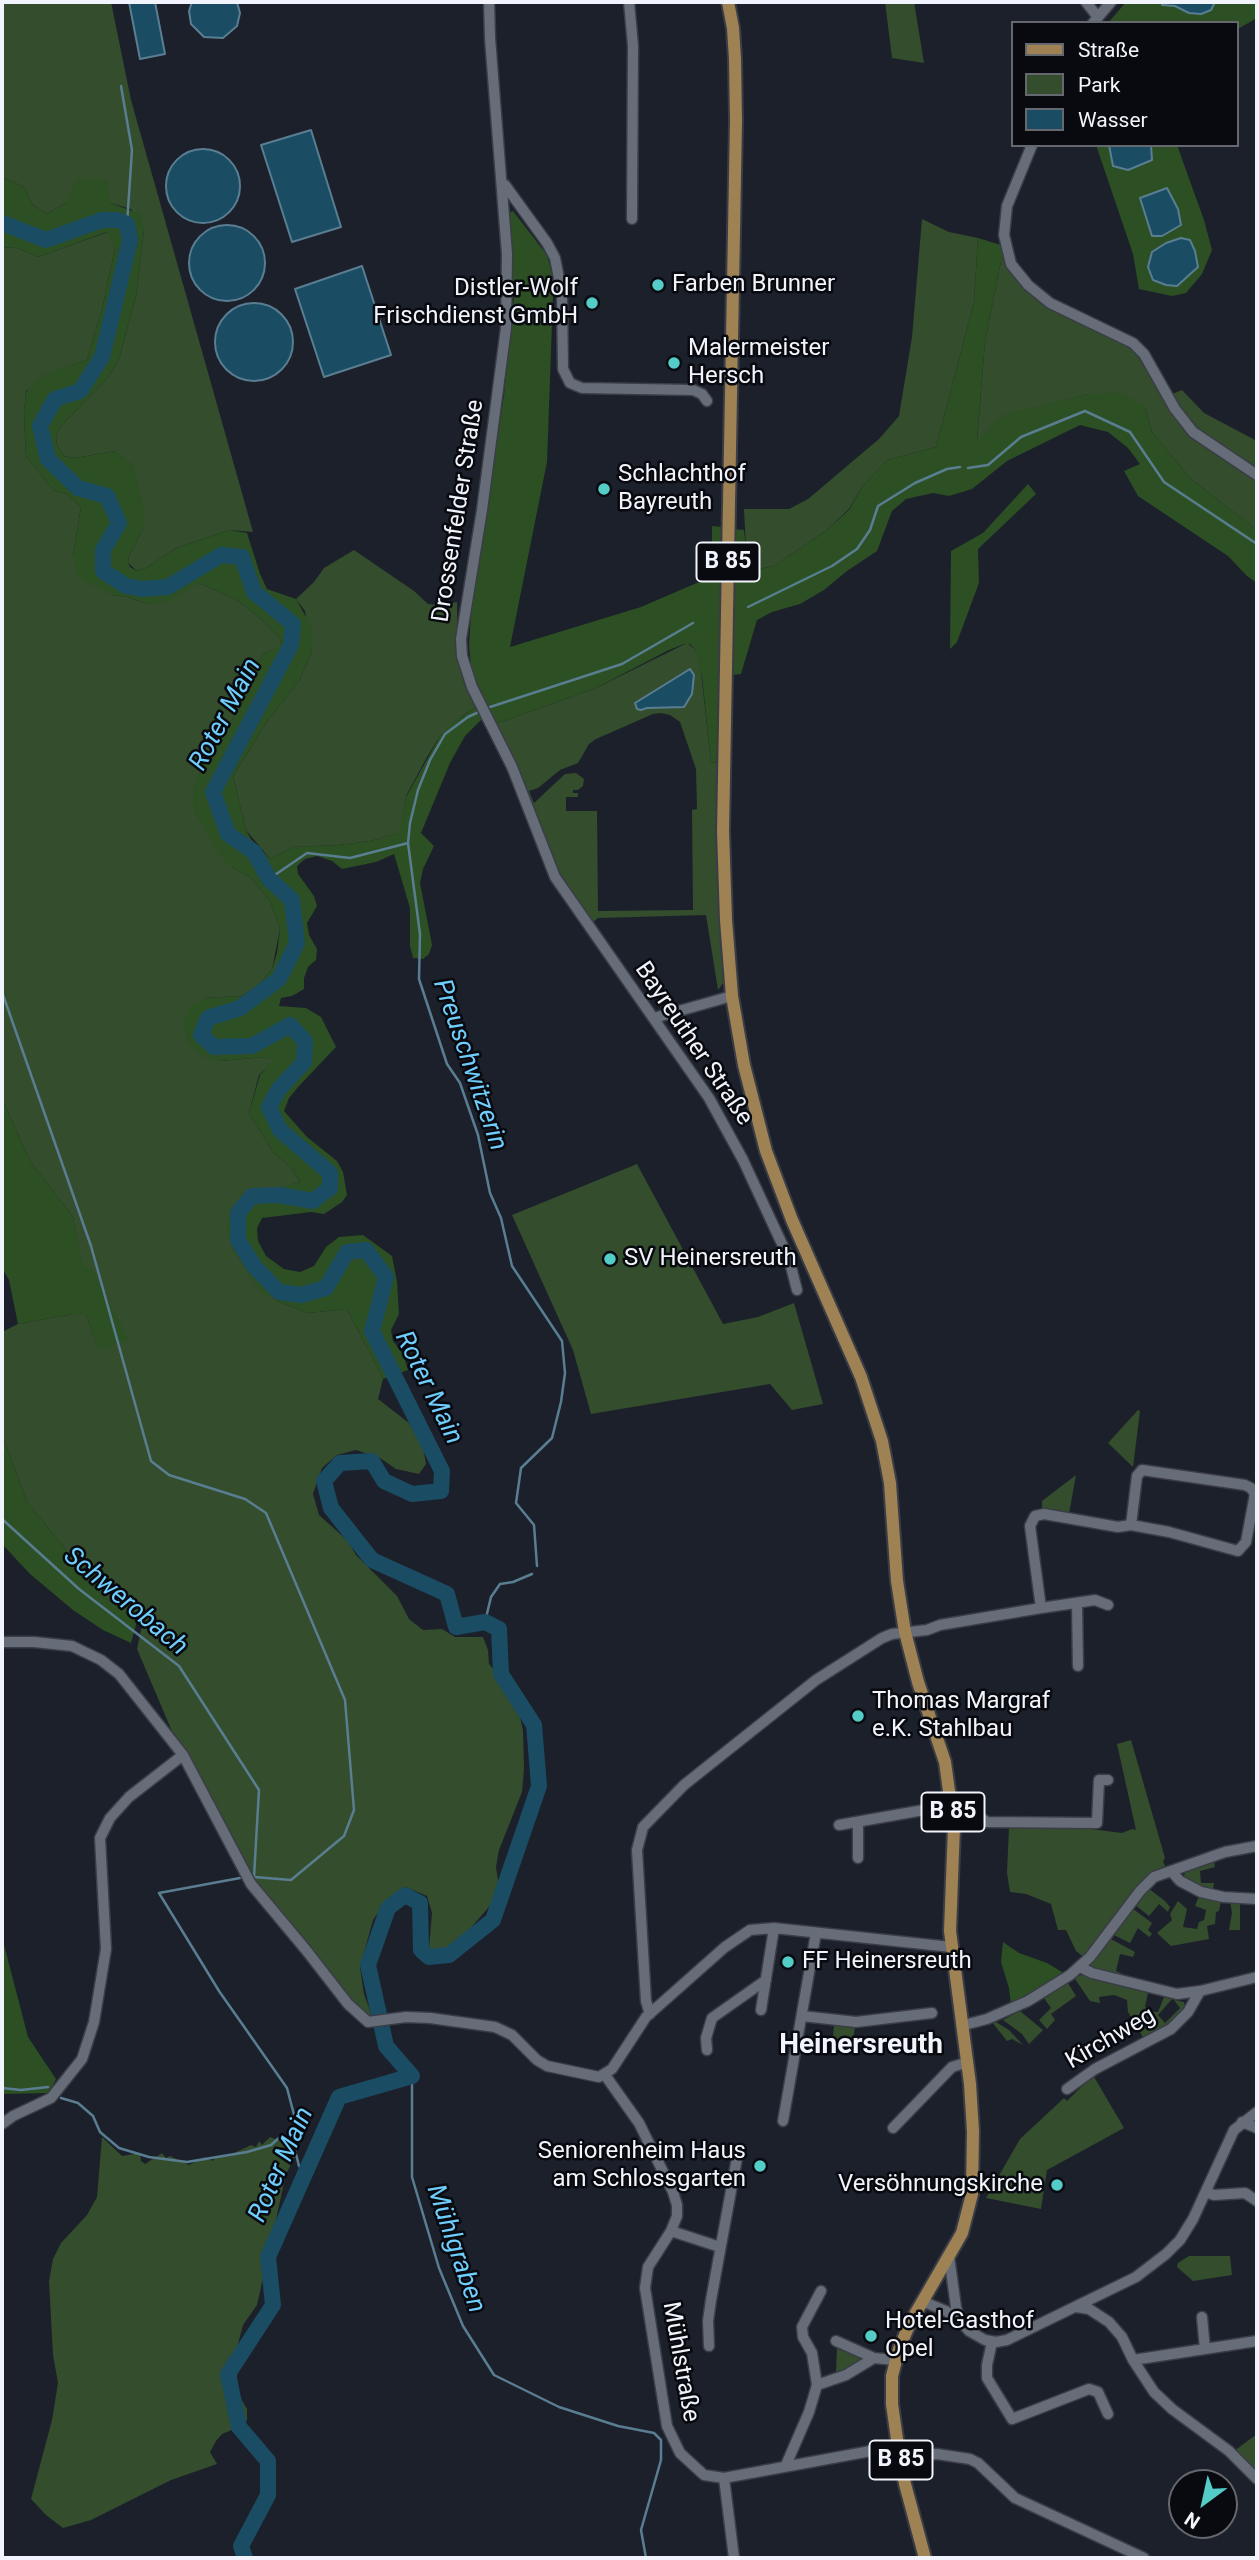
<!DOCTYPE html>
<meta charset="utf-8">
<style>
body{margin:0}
#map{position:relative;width:1259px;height:2560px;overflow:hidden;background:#1c202b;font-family:Roboto,sans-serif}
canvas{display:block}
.frame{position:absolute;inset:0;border:4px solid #f1f4fc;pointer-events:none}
.legend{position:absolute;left:1011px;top:21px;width:228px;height:126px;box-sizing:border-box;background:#080a0f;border:2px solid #65686e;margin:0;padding:9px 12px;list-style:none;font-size:21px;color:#f1f4fc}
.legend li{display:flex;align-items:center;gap:14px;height:35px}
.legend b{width:35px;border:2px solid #65686e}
.north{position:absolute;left:1168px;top:2469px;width:70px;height:70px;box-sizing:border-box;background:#080a0f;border:2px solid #65686e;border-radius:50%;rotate:213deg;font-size:19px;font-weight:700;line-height:28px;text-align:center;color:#f1f4fc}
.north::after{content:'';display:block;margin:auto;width:24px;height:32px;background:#54cdc8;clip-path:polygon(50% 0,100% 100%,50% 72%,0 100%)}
</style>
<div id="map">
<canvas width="1259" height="2560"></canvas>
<div class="frame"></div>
<ul class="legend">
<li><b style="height:9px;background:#9e8253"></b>Straße</li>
<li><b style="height:19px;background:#334d2d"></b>Park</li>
<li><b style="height:19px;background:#1a4c63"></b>Wasser</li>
</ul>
<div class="north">N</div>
</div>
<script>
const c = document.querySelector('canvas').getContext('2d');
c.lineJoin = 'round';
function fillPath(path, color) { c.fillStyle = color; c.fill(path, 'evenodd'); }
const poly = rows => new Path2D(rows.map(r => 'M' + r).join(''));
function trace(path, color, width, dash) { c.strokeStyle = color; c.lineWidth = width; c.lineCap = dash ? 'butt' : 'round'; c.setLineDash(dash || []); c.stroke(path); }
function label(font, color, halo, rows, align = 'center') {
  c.font = font + ' Roboto,sans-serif'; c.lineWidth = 5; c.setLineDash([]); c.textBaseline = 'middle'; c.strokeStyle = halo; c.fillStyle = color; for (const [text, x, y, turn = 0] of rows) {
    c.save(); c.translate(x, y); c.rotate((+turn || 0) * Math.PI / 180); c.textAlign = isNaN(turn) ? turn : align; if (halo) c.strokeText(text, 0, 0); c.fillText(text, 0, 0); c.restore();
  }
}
fillPath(poly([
 [2,2,111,2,131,100,253,532,229,530,176,548,146,568,137,571,128,563,129,556,143,529,132,465,115,451,75,458,64,456,57,445,56,435,62,425,107,379,119,359,136,296,144,230,131,209,110,203,67,202,47,214,32,204,24,187,2,177],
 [885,2,914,2,924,63,892,58],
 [922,219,949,232,978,238,974,302,936,447,887,460,862,487,849,509,827,530,774,566,754,570,746,549,744,509,789,509,808,499,879,439,899,416,912,337],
 [108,232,115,248,102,309,87,360,67,367,26,391,24,414,26,456,53,490,67,494,81,507,73,555,113,595,128,597,147,604,199,583,237,600,260,618,280,638,282,646,264,654,248,672,239,706,227,731,203,765,232,867,251,878,270,901,280,929,272,969,258,986,241,996,205,998,220,1061,265,1057,275,1060,259,1075,249,1113,273,1152,292,1169,300,1182,280,1188,233,1249,245,1267,277,1301,308,1313,347,1309,383,1379,378,1399,409,1423,423,1447,426,1464,419,1474,396,1469,380,1458,356,1450,337,1455,322,1468,313,1494,319,1515,348,1541,356,1555,397,1596,409,1619,423,1630,442,1629,455,1637,483,1637,488,1650,489,1664,500,1677,504,1688,518,1709,523,1730,524,1769,522,1792,499,1850,496,1867,499,1886,495,1900,462,1938,454,1945,438,1951,429,1948,432,1913,427,1896,406,1887,388,1898,373,1920,360,1967,364,1994,372,2016,359,2011,258,1887,190,1759,174,1736,137,1649,145,1611,141,1607,110,1602,82,1577,63,1546,27,1502,2,1434,2,1332,18,1324,73,1314,86,1314,98,1349,73,1217,30,1161,2,1098,2,248,15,247,38,257],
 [1004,246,1007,268,1057,304,1132,346,1190,435,1257,479,1257,530,1191,479,1152,432,1145,407,1089,394,1047,405,977,441,985,342],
 [1182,390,1204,413,1257,441,1257,469,1196,430,1172,394],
 [354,550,414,591,428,604,440,605,457,602,458,658,464,683,476,707,462,716,440,736,427,757,406,796,400,833,370,841,338,845,293,847,270,859,246,830,233,776,268,720,299,681,312,651,305,611,296,599,314,582,324,568],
 [687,643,695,649,700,662,711,763,719,762,719,904,724,982,718,990,706,915,598,918,592,923,562,881,495,724,594,689],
 [661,713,670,715,680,722,696,769,697,809,692,810,693,910,598,911,597,811,566,811,566,797,578,797,578,793,573,793,573,790,578,790,583,786,584,779,576,773,565,774,534,803,529,791,538,788,560,770,578,763,589,744,596,739,653,714],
 [637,1164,723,1324,758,1317,794,1303,823,1404,792,1410,770,1384,591,1414,573,1350,512,1215],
 [1138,1410,1140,1411,1133,1467,1108,1443],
 [1076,1475,1069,1514,1042,1508,1042,1501],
 [1131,1740,1165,1858,1163,1861,1167,1871,1158,1874,1086,1959,1076,1951,1066,1930,1058,1930,1051,1904,1026,1894,1010,1892,1007,1873,1009,1828,1014,1826,1083,1828,1122,1833,1132,1829,1136,1830,1117,1744],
 [1214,1862,1215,1867,1200,1871,1201,1883,1214,1883,1213,1890,1193,1886,1183,1878,1186,1870],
 [1148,1888,1165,1901,1170,1907,1168,1912,1159,1904,1149,1916,1135,1905],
 [1199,1896,1221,1901,1219,1911,1216,1912,1215,1924,1207,1926,1209,1939,1171,1946,1157,1933,1172,1920,1170,1914,1178,1901,1187,1909,1183,1927,1197,1929,1199,1922,1204,1920,1206,1910,1195,1906],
 [1230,1901,1240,1902,1240,1930,1229,1930,1232,1913],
 [1132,1908,1152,1923,1148,1930,1152,1934,1149,1937,1138,1928,1130,1943,1112,1934],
 [1109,1938,1135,1952,1133,1957,1120,1954,1116,1971,1125,1975,1125,1978,1096,1971,1087,1964],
 [1082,1975,1148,1993,1145,2007,1155,2012,1158,2012,1164,1997,1172,1999,1158,2015,1165,2023,1180,2008,1174,2000,1184,2002,1185,2007,1161,2030,1144,2039,1128,2012,1127,2000,1114,1995,1099,1997,1100,2003,1090,2001,1073,1976],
 [1068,1983,1076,1996,1051,2014,1055,2020,1047,2029,1039,2020,1051,2008,1044,1998],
 [1020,2011,1043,2030,1029,2044,1022,2034,1003,2020],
 [992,2022,996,2022,1009,2030,1023,2045,1012,2039,1007,2041],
 [834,2024,855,2026,853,2041,833,2039],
 [1093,2075,1124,2128,1047,2170,1041,2209,986,2198,1020,2139,1064,2098,1067,2101],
 [102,2137,122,2156,140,2153,141,2161,145,2164,162,2153,166,2158,170,2156,189,2165,205,2157,213,2161,216,2156,230,2155,251,2145,256,2147,259,2141,262,2145,270,2137,286,2143,295,2157,286,2174,257,2305,243,2325,237,2348,237,2392,247,2409,247,2420,241,2426,222,2434,216,2441,210,2452,217,2464,171,2480,91,2520,63,2528,46,2515,31,2499,52,2420,58,2383,53,2355,49,2281,53,2259,61,2243,87,2215,97,2197],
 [1189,2256,1230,2256,1232,2275,1193,2281,1177,2267,1178,2263],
 [837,2346,865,2358,838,2374,836,2373],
 [1257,2434,1257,2475,1234,2451]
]), '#334d2d');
fillPath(poly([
 [1126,2,1164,2,1162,5,1175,6,1189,13,1211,10,1215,2,1257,2,1257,18,1236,30,1236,23,1108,23],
 [1096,145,1109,145,1110,151,1128,170,1152,160,1151,145,1177,145,1204,220,1212,250,1202,274,1186,293,1172,296,1139,289,1133,254],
 [1167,188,1152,236,1140,198],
 [2,177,24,187,32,204,47,214,67,202,77,179,107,179,110,203,141,214,144,230,136,296,119,359,107,379,62,425,56,435,57,445,64,456,75,458,115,451,133,465,144,511,143,529,129,556,128,563,130,567,137,571,146,568,176,548,229,530,247,533,260,574,267,589,296,599,311,626,312,651,299,681,268,720,233,776,246,830,251,839,270,859,293,847,338,845,370,841,399,833,406,797,440,736,452,723,476,707,482,719,465,736,450,763,421,833,434,846,423,869,420,883,432,945,429,954,423,959,413,958,410,946,410,908,394,854,376,862,342,869,332,861,317,856,305,859,297,866,298,874,314,896,317,906,307,923,309,935,317,949,316,960,308,967,304,978,304,989,292,996,281,998,279,1006,306,1008,321,1017,336,1047,299,1086,289,1098,284,1111,307,1137,337,1161,343,1172,347,1195,342,1202,324,1214,311,1212,262,1218,257,1228,258,1241,266,1256,284,1269,300,1272,314,1266,326,1247,339,1237,363,1235,392,1256,397,1282,399,1314,391,1330,393,1341,403,1354,408,1370,383,1379,347,1309,308,1313,277,1301,257,1288,233,1249,226,1226,232,1209,241,1198,300,1182,292,1169,273,1152,249,1113,260,1075,274,1060,265,1057,220,1061,201,1056,188,1042,183,1021,191,1006,205,998,241,996,258,986,272,969,277,953,280,929,270,901,251,878,232,867,220,855,193,809,193,787,203,765,227,731,239,706,248,672,264,654,282,645,280,638,260,618,237,600,199,583,166,602,147,604,128,597,113,595,83,581,77,574,73,555,81,507,67,494,53,490,26,456,24,413,26,392,44,374,87,360,102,309,115,248,107,232,38,257,15,247,2,248],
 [513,211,547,255,553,278,553,296,547,462,510,647,641,607,699,582,712,560,712,526,723,527,719,762,711,763,702,676,695,649,690,644,684,644,669,650,594,689,495,724,472,675,469,646,472,598,504,395,514,297,508,213],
 [978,238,1004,246,985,342,977,440,1003,415,1089,394,1121,393,1145,407,1152,432,1191,479,1257,530,1257,583,1247,576,1228,556,1138,496,1124,471,1140,464,1128,448,1108,432,1080,425,1007,461,972,489,949,496,933,493,906,499,892,511,877,551,847,571,824,590,800,604,772,612,757,620,741,674,731,675,734,529,744,530,746,550,754,570,774,566,827,530,849,510,862,487,887,460,936,447,974,302],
 [1028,484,1036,494,978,549,979,583,957,642,950,649,951,551,983,533],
 [2,1098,30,1161,73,1217,83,1266,92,1270,129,1340,98,1350,86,1314,73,1314,18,1324,9,1280,2,1268],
 [2,1434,27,1502,63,1546,82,1577,110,1602,119,1600,141,1607,131,1643,103,1630,73,1610,30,1574,2,1544],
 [2,1937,28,2037,56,2079,49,2093,2,2094],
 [1003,1942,1019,1953,1047,1963,1067,1975,1011,2005,1009,1988,1001,1962]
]), '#2c4f23');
const water = poly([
 [129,2,155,2,165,54,140,59,129,2],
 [192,2,237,2,240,13,237,26,223,38,204,37,191,24,189,11,192,2],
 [1164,2,1215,2,1211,10,1201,14,1189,13,1175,6,1162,5,1164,2],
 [311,130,341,227,292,242,261,145,311,130],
 [1109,145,1151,145,1152,160,1128,170,1113,166,1109,145],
 '166 186a37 37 0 1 1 74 0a37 37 0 1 1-74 0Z',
 [1167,188,1178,209,1181,225,1162,236,1152,236,1140,198,1167,188],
 '189 263a38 38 0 1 1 76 0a38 38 0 1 1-76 0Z',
 [1181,238,1190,240,1195,251,1198,267,1177,286,1166,285,1153,280,1148,267,1152,252,1166,243,1181,238],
 [362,266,391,355,324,377,295,289,362,266],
 '215 342a39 39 0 1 1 78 0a39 39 0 1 1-78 0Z',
 [690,669,694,675,692,694,684,707,647,708,641,710,637,709,635,703,690,669]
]);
fillPath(water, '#1a4c63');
trace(water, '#5a7e91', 2);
trace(poly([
 [121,86,132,150,127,224],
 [968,468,988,465,1021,437,1085,411,1130,432,1164,482,1257,544],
 [748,607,832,566,857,549,870,530,878,506,915,483,947,469,960,467],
 [487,708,622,664,693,623],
 [481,711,468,717,445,734,430,760,418,790,410,823,408,843,420,934,419,979,447,1064,460,1083,478,1135,490,1193,501,1218,512,1266,562,1341,565,1373,561,1402,552,1438,521,1468,516,1503,534,1525,537,1566],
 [269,879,307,853,350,858,408,843],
 [2,992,91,1246,151,1461,169,1475,245,1499,266,1513,345,1700,354,1810,344,1836,291,1880,254,1877,259,1790,179,1666,79,1589,2,1519],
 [485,1622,491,1597,500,1584,513,1582,532,1574],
 [240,1878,159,1893,219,1991,287,2088,297,2126,288,2141],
 [412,2076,412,2177,439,2268,463,2326,494,2375,559,2407,618,2426,654,2433,661,2440,661,2460,641,2530,646,2558],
 [2,2088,21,2090,48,2087],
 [61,2098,78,2103,93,2116,100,2132,119,2148,149,2157,187,2162,247,2152,271,2145,280,2137,288,2141,295,2150,299,2166,305,2171]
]), '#5a7e91', 2.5);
trace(poly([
 [2,223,46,240,102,220,118,220,127,224,130,240,102,357,80,391,55,399,40,426,48,459,78,488,107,496,119,523,103,550,103,571,126,586,142,589,168,587,221,555,242,557,254,592,293,624,291,645,213,792,228,834,254,852,269,879,292,900,297,943,279,979,240,1008,208,1018,201,1035,214,1047,252,1046,290,1025,305,1041,304,1062,279,1089,269,1107,280,1130,330,1173,330,1188,313,1201,279,1195,252,1196,238,1213,238,1240,254,1266,279,1292,301,1295,326,1288,347,1252,366,1250,386,1277,372,1331,442,1471,441,1491,412,1494,384,1481,372,1461,340,1463,324,1481,331,1508,372,1560,447,1594,456,1627,485,1622,499,1629,501,1674,534,1725,539,1786,493,1920,449,1955,429,1957,421,1950,420,1903,405,1895,388,1908,368,1965,386,2046,412,2076,339,2097,268,2257,273,2305,228,2374,239,2427,268,2461,268,2495,241,2546,245,2558]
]), '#1a4c63', 16);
const minor = poly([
 [489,2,490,38,507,254,506,328,482,510,461,639,462,656,472,687,512,767,555,877,709,1098,743,1160,789,1259,797,1290],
 [629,2,633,46,632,219],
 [1086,2,1097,16],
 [1093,23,1111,2],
 [1032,145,1007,206,1004,235,1011,264,1028,285,1050,303,1133,343,1144,354,1175,409,1193,432,1257,475],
 [505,185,547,243,555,258,562,294,563,369,570,383,582,388,693,390,702,394,707,401],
 [654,1018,732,996],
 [1077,1603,1078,1666],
 [1041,1608,1030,1526,1035,1516,1044,1514,1118,1527,1131,1525,1169,1532,1238,1551,1246,1542,1255,1494,1251,1488,1245,1485,1142,1470,1137,1476,1131,1525],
 [2,1642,34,1642,72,1646,101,1660,119,1674,183,1755,251,1884,306,1950,348,2004,368,2022,406,2017,430,2018,495,2027,512,2035,537,2060,547,2066,599,2077,612,2069,646,2017,725,1947,750,1930,774,1928,951,1947],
 [858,1823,858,1858],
 [839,1825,952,1805,963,1805,987,1822,1097,1823,1099,1780,1108,1780],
 [1171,1871,1180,1881,1201,1892,1223,1897,1257,1899],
 [1080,1967,1092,1973,1177,1994,1200,1991,1257,1977],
 [761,2010,774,1928],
 [650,2014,646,2001,637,1850,643,1827,684,1785,816,1680,882,1638,892,1634,927,1630,940,1625,1041,1608,1095,1600,1108,1605],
 [802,2016,856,2022,932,2013],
 [964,2025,987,2019,1028,2001,1070,1975,1090,1957,1140,1891,1154,1877,1225,1852,1257,1846],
 [707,2050,706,2038,712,2018,766,1980],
 [605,2075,639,2123,673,2192,677,2205,677,2216,671,2231,648,2267,645,2288,667,2426,680,2453,704,2475,724,2478,898,2446],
 [1067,2089,1095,2069,1171,2029,1188,2012,1200,1991],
 [783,2121,816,1933],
 [1242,2122,1257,2128],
 [2,2124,13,2116,51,2098,82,2059,94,2022,106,1949,100,1838,110,1818,129,1797,183,1755],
 [893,2128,952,2067,968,2062],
 [1206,2192,1214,2195,1245,2193,1257,2201],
 [671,2231,720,2247],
 [949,2256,956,2307,960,2321,969,2331,985,2340,996,2342,1007,2340,1136,2277,1166,2254,1180,2240,1193,2219,1234,2130,1257,2112],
 [922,2301,946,2311,959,2320],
 [1076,2307,1089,2309,1109,2322,1122,2337,1133,2360,1154,2392,1172,2409,1229,2451,1257,2479],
 [1202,2317,1205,2349],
 [836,2341,874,2358],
 [992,2342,987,2365,987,2378,1012,2419,1089,2389,1098,2392,1108,2414],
 [709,2346,708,2321,711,2300,737,2158],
 [1133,2360,1257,2341],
 [817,2385,846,2375,874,2358,895,2360],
 [900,2455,937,2454,970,2459,978,2463,1015,2498,1144,2558],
 [786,2465,809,2412,817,2385,812,2353,803,2337,802,2327,821,2291],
 [724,2478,734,2558]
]);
const major = poly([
 [728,2,733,28,735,59,736,121,723,831,726,920,732,996,744,1065,766,1151,792,1220,861,1377,882,1441,890,1483,897,1581,905,1632,918,1682,945,1762,954,1827,950,1931,970,2084,973,2131,972,2194,962,2233,910,2323,899,2349,892,2376,892,2404,898,2446,905,2484,925,2558]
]);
trace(minor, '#3a3d46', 13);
trace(major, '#3a3d46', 16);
trace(minor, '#676c79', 10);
trace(major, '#9e8253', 12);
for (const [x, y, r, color] of [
 [658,285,7,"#54cdc8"],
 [592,303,7,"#54cdc8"],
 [674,363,7,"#54cdc8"],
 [604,489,7,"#54cdc8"],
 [610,1259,7,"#54cdc8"],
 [858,1716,7,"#54cdc8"],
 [788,1962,7,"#54cdc8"],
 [760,2166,7,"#54cdc8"],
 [1057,2185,7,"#54cdc8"],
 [871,2336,7,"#54cdc8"]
]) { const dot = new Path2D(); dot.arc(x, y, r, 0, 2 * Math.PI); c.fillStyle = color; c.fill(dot); trace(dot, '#080a0f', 2.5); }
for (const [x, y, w] of [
 [728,562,63],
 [953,1812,63],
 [901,2460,63]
]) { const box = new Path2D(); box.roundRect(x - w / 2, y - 19.5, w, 39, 5); c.fillStyle = '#080a0f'; c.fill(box); trace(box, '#f1f4fc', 2); }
label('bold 23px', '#f1f4fc', null, [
 ["B 85",728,562],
 ["B 85",953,1812],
 ["B 85",901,2460]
]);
label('24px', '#f1f4fc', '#080a0f', [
 ["Farben Brunner",672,285],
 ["Distler-Wolf",578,289,"right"],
 ["Frischdienst GmbH",578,317,"right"],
 ["Malermeister",688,349],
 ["Hersch",688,377],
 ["Schlachthof",618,475],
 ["Bayreuth",618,503],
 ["SV Heinersreuth",624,1259],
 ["Thomas Margraf",872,1702],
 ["e.K. Stahlbau",872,1730],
 ["FF Heinersreuth",802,1962],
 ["Seniorenheim Haus",746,2152,"right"],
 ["am Schlossgarten",746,2180,"right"],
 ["Versöhnungskirche",1043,2185,"right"],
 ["Hotel-Gasthof",885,2322],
 ["Opel",885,2350]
], 'left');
label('24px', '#f1f4fc', '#080a0f', [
 ["Drossenfelder Straße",459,511,-81],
 ["Bayreuther Straße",693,1044,56],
 ["Kirchweg",1111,2039,-30],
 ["Mühlstraße",680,2362,80]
]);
label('italic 26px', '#6fcefd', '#080a0f', [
 ["Roter Main",226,715,-62],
 ["Preuschwitzerin",469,1065,71],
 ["Roter Main",428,1388,64],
 ["Schwerobach",125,1602,40],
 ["Roter Main",282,2165,-66],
 ["Mühlgraben",455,2249,71]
]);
label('bold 28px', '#f1f4fc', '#080a0f', [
 ["Heinersreuth",861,2046]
]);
</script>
